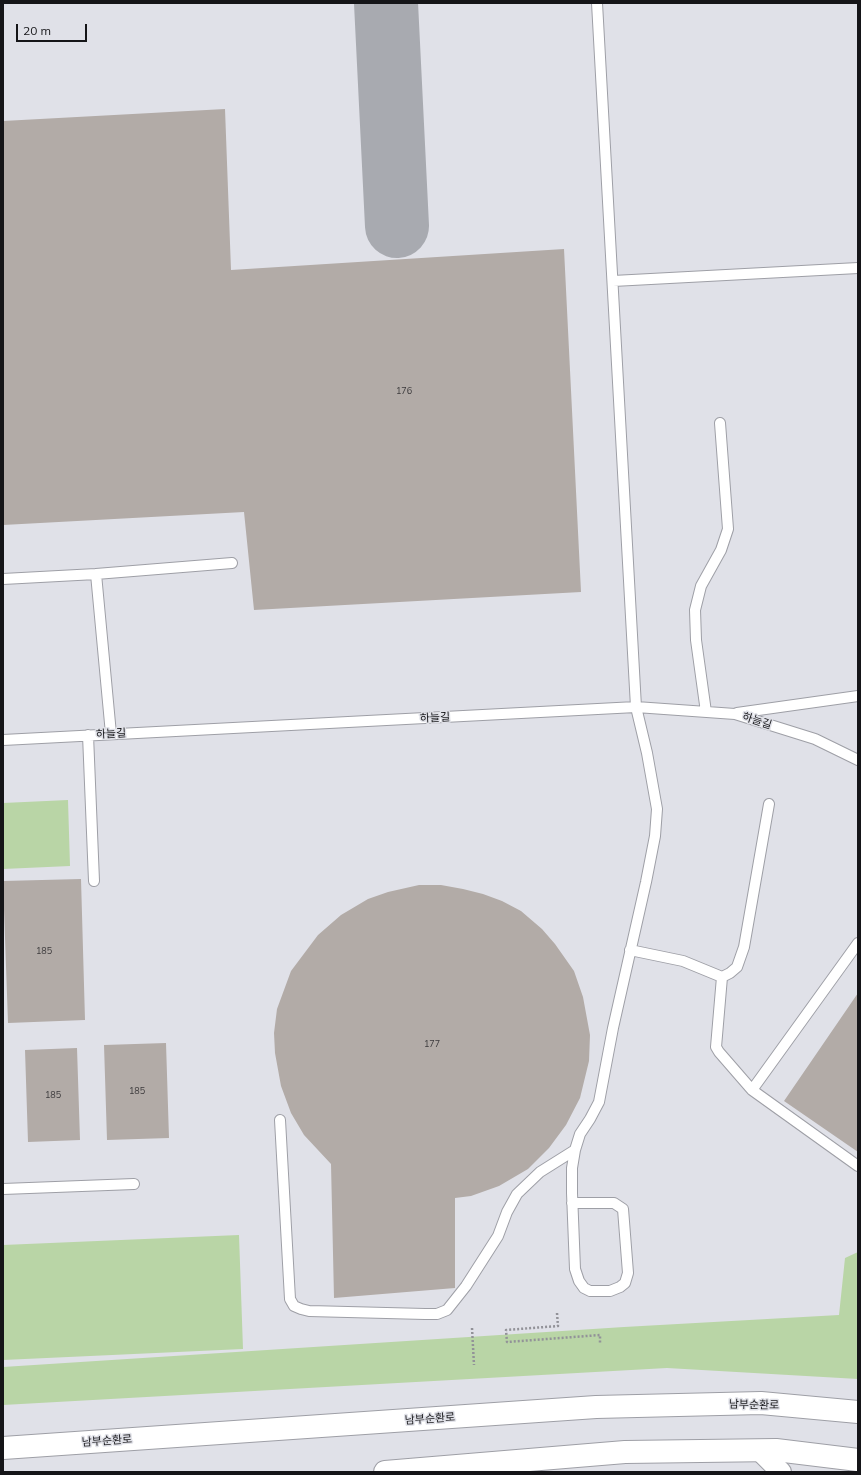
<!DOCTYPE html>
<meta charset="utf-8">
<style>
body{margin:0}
#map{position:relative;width:861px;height:1475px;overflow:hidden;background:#e0e1e8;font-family:Mulish,sans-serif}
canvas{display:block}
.frame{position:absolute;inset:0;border:4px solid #151518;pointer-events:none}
.scale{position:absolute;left:16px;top:24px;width:71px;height:18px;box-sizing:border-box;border:2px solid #151518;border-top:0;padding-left:5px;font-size:12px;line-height:14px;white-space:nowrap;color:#151518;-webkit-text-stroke:3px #e0e1e8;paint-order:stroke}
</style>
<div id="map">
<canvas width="861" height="1475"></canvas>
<div class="frame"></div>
<div class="scale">20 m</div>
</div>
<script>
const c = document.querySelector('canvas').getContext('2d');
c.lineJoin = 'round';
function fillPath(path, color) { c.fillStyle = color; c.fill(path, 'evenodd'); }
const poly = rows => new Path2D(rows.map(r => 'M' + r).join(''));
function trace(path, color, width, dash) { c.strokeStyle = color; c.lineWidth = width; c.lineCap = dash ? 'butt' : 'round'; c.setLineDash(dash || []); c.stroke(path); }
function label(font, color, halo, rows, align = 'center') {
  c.font = font + ' Mulish,"Noto Sans KR",sans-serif'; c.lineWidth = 3; c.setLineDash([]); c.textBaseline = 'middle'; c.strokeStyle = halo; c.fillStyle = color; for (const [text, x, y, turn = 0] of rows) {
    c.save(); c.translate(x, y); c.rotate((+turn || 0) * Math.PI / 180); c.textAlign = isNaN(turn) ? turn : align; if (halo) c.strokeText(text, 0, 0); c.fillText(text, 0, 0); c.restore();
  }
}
fillPath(poly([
 [68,800,70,866,3,869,3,803],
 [239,1235,243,1349,3,1360,3,1245],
 [858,1252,858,1379,667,1368,3,1405,3,1367,624,1327,839,1315,845,1258]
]), '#b9d5a6');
trace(poly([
 [386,3,397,226]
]), '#a8aab0', 64);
fillPath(poly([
 [225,109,231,270,564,249,581,592,254,610,244,512,3,525,3,121],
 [81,879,85,1020,8,1023,3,881],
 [419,885,441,885,463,889,483,894,502,901,521,911,542,929,555,944,574,971,583,997,590,1035,589,1061,580,1098,566,1125,549,1148,528,1169,499,1186,471,1196,455,1198,455,1288,334,1298,331,1164,304,1135,291,1113,281,1086,275,1053,274,1033,277,1009,291,971,318,935,341,915,368,899,388,892],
 [858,993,858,1152,784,1101],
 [166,1043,169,1138,107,1140,104,1045],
 [77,1048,80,1140,28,1142,25,1050]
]), '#b2aba7');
const lane = poly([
 [613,281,858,268],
 [96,574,111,734],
 [3,579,96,574,232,563],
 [706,712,696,640,695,610,701,586,721,550,728,529,720,423],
 [737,713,858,696],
 [88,735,94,881],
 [3,740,636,707,735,714,815,739,858,760],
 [630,950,683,961,722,977,730,973,737,967,744,947,769,804],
 [722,977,716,1047,719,1052,752,1090,858,1166],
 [752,1090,858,943],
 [280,1120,290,1299,294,1306,301,1309,309,1311,425,1314,437,1314,447,1310,466,1286,498,1236,507,1212,517,1194,540,1172,575,1150],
 [3,1189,134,1184],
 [572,1203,614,1203,623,1209,628,1273,625,1283,620,1287,610,1291,590,1291,584,1288,579,1281,575,1269,572,1193,572,1168,575,1150,580,1134,590,1119,599,1102,613,1028,646,882,655,836,657,809,647,753,636,707,597,3]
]);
const street = poly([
 [759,1450,781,1472]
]);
const primary = poly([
 [3,1448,596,1407,761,1403,858,1412],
 [385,1472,625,1452,776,1450,858,1460]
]);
trace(lane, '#9e9fa6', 12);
trace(street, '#9e9fa6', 22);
trace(primary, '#9e9fa6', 24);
trace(poly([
 [557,1313,558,1326,506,1330,507,1342,600,1335,600,1344],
 [472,1328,474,1365]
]), '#929298', 2.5, [2, 2]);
trace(lane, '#fff', 10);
trace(street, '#fff', 20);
trace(primary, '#fff', 22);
label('9px', '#3c3a3c', null, [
 ["176",404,391],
 ["185",44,951],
 ["177",432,1044],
 ["185",137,1091],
 ["185",53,1095]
]);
label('11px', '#151518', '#e0e1e8', [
 ["하늘길",435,718,-3],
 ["하늘길",757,721,18],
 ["하늘길",111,734,-3],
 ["남부순환로",754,1405,1],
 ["남부순환로",430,1419,-4],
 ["남부순환로",107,1441,-4]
]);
</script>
